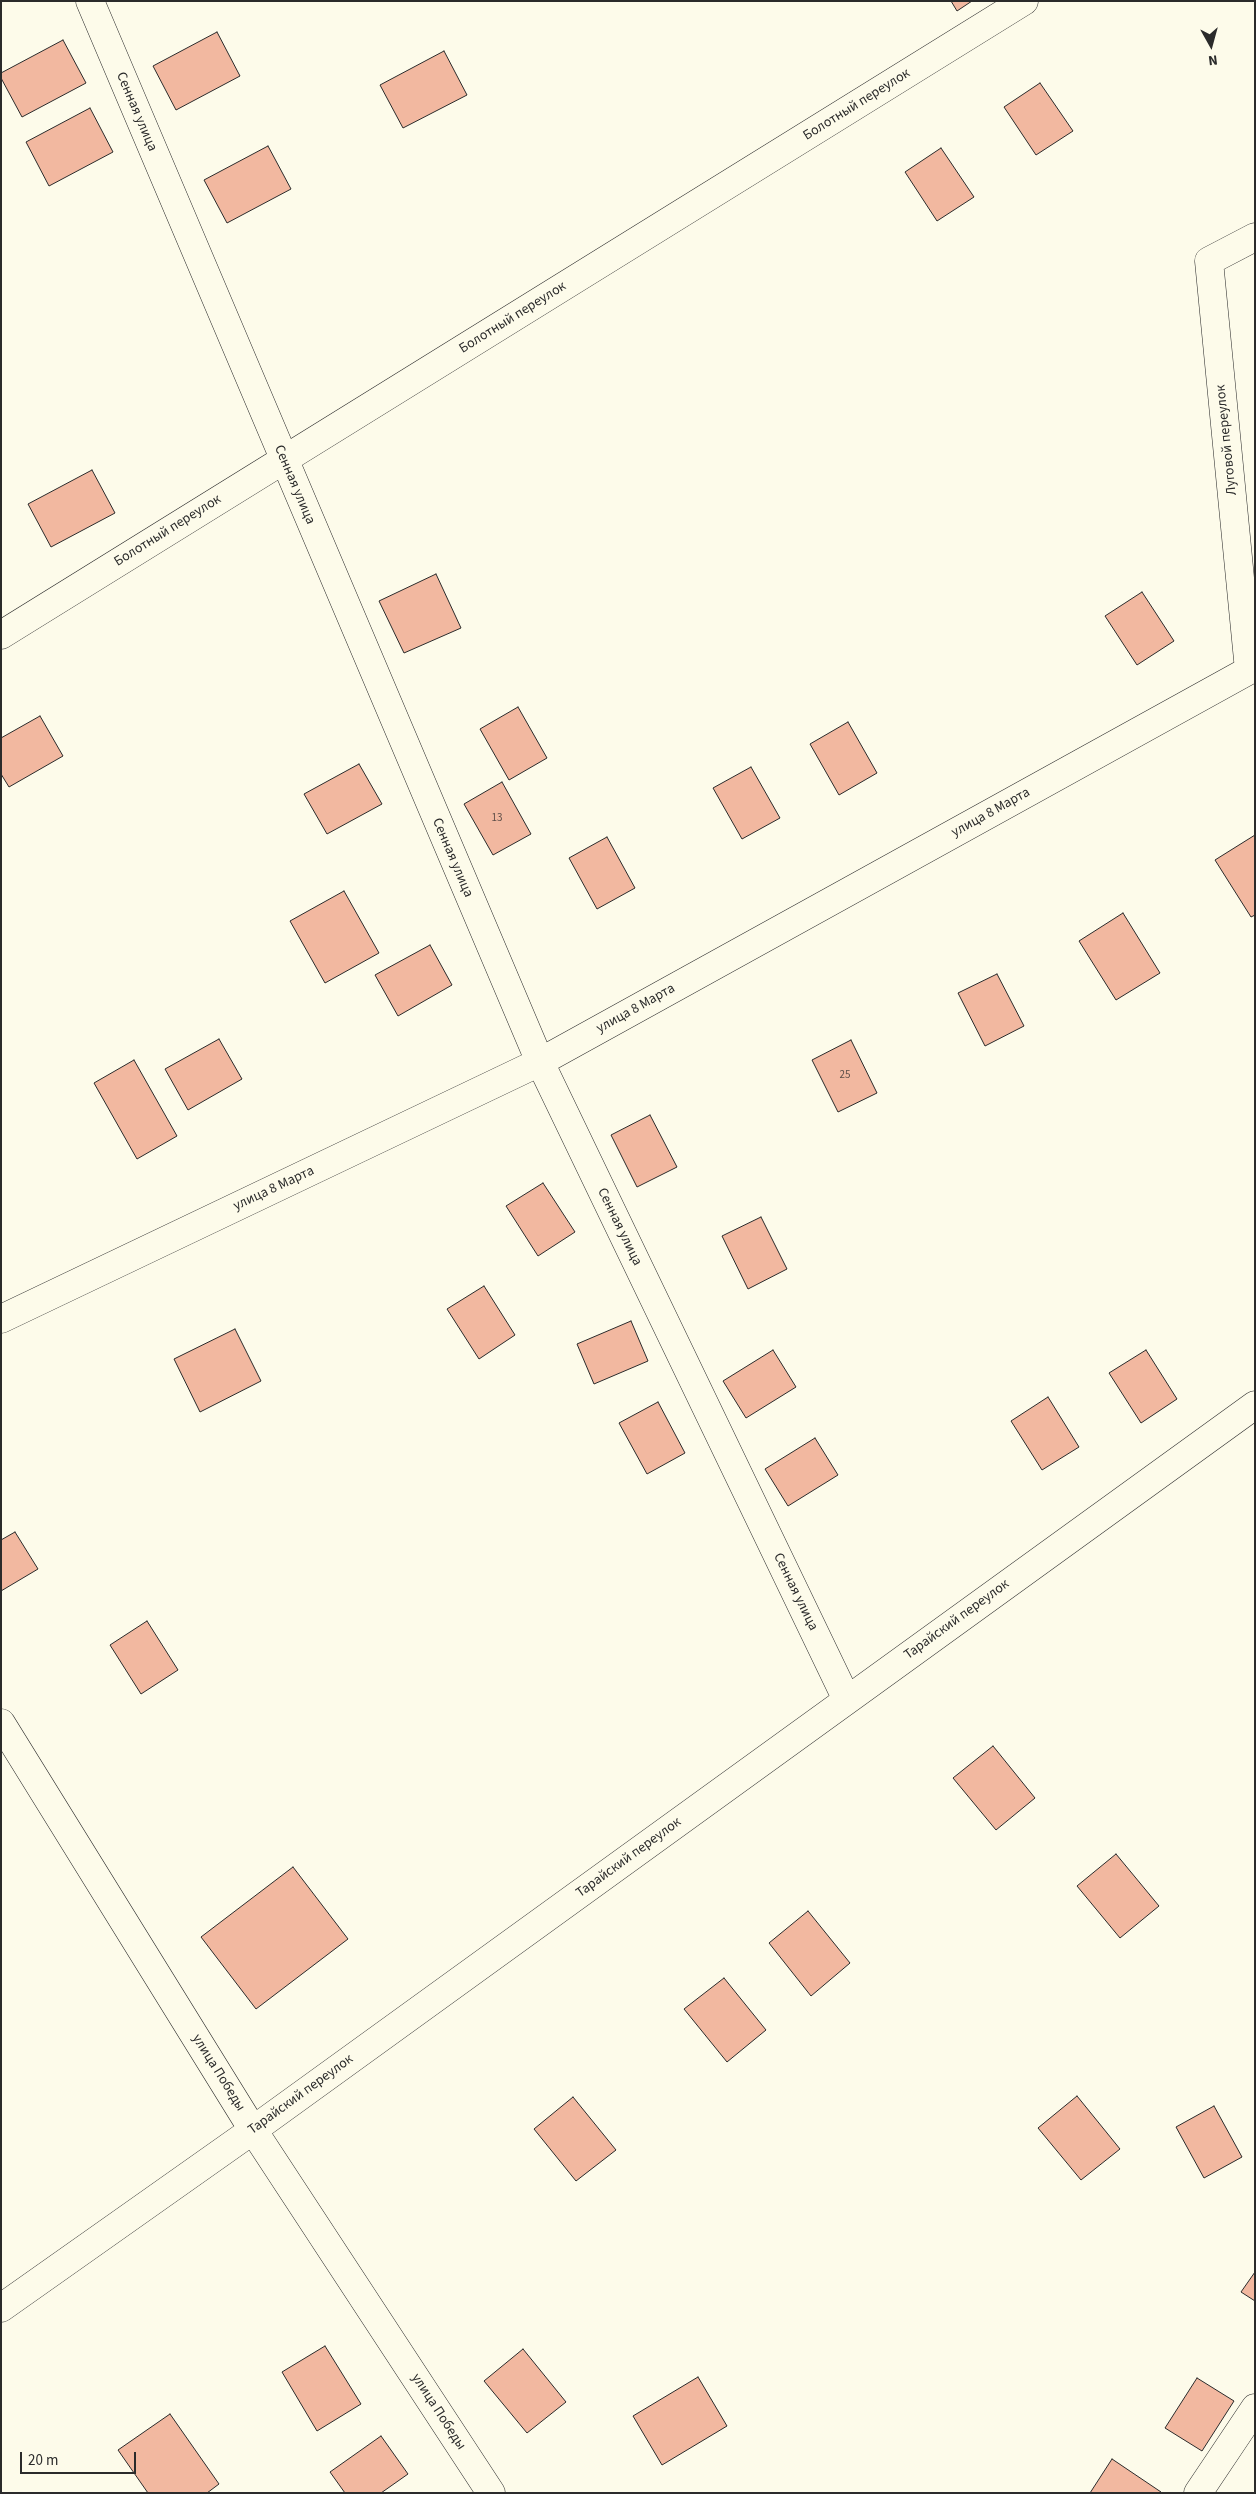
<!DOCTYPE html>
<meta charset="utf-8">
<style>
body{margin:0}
#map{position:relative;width:1256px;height:2494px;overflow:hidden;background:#fdfbea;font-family:"Source Sans 3",sans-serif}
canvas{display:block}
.frame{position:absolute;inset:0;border:2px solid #2b2b2b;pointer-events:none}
.north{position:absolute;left:1186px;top:20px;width:50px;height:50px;-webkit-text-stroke:4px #fdfbea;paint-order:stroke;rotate:173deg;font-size:14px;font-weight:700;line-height:20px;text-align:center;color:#2b2b2b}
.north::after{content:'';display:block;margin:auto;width:18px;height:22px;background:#2b2b2b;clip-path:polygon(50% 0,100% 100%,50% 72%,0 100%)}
.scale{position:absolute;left:20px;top:2452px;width:116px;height:22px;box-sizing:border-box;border:2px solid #2b2b2b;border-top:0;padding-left:6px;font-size:15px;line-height:18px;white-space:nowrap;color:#2b2b2b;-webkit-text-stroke:4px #fdfbea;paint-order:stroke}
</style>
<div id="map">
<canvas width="1256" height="2494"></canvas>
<div class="frame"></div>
<div class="north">N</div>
<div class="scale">20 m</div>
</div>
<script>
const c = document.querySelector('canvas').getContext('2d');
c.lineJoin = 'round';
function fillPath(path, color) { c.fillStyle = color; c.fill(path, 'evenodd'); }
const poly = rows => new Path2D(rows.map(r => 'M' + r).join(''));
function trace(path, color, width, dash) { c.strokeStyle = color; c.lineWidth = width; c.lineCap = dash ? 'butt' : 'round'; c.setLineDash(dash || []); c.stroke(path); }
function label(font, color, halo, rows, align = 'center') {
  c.font = font + ' "Source Sans 3",sans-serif'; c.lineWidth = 4; c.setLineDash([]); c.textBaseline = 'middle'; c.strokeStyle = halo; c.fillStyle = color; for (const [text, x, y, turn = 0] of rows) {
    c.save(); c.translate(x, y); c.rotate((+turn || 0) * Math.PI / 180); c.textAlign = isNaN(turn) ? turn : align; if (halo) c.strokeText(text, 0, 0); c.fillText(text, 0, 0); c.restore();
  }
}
const building = poly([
 [951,1,972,1,957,11,951,1],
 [217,32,240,76,176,110,153,66,217,32],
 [63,40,86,83,22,117,1,78,1,73,63,40],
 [444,51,467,95,403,128,380,85,444,51],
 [1040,83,1073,131,1036,155,1004,107,1040,83],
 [90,108,113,152,49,186,26,142,90,108],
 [268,146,291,189,227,223,204,180,268,146],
 [941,148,974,197,937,221,905,172,941,148],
 [92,470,115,513,51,547,28,504,92,470],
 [436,574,461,628,404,653,379,601,436,574],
 [1142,592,1174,641,1137,665,1105,616,1142,592],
 [518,707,547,758,509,780,480,729,518,707],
 [40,716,63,756,9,787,1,774,1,738,40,716],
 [848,722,877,773,839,795,810,744,848,722],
 [359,764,382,804,327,834,304,794,359,764],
 [751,767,780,818,742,839,713,788,751,767],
 [502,782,531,834,493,855,464,804,502,782],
 [1255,835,1255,915,1251,917,1215,860,1255,835],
 [607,837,635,888,597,909,569,858,607,837],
 [344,891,379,953,325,983,290,921,344,891],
 [1123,913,1160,973,1116,1000,1079,941,1123,913],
 [430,945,452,985,398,1016,375,975,430,945],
 [997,974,1024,1026,985,1046,958,993,997,974],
 [219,1039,242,1079,188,1110,165,1069,219,1039],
 [851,1040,877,1093,838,1112,812,1060,851,1040],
 [134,1060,177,1136,137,1159,94,1083,134,1060],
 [650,1115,677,1167,637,1187,611,1135,650,1115],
 [543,1183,575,1232,538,1256,506,1206,543,1183],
 [761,1217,787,1269,748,1289,722,1236,761,1217],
 [484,1286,515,1335,479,1359,447,1309,484,1286],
 [631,1321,648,1361,594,1384,577,1344,631,1321],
 [235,1329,261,1381,200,1412,174,1359,235,1329],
 [773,1350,796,1387,746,1418,723,1381,773,1350],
 [1146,1350,1177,1399,1141,1423,1109,1373,1146,1350],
 [1048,1397,1079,1447,1042,1470,1011,1421,1048,1397],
 [658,1402,685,1453,647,1474,619,1423,658,1402],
 [815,1438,838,1475,788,1506,765,1469,815,1438],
 [15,1532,38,1569,1,1591,1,1540,15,1532],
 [147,1621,178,1670,141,1694,110,1645,147,1621],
 [993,1746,1035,1798,996,1830,953,1778,993,1746],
 [1116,1854,1159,1906,1120,1938,1077,1886,1116,1854],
 [293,1867,348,1939,256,2009,201,1937,293,1867],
 [808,1911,850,1963,811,1996,769,1943,808,1911],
 [724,1978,766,2030,727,2062,684,2009,724,1978],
 [1077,2096,1120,2149,1081,2180,1038,2128,1077,2096],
 [573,2097,616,2150,576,2181,534,2129,573,2097],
 [1214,2106,1242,2157,1204,2178,1176,2127,1214,2106],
 [1255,2272,1255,2301,1241,2292,1255,2272],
 [325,2346,361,2404,317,2431,282,2372,325,2346],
 [523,2349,566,2402,527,2433,484,2381,523,2349],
 [698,2377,727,2426,662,2465,633,2416,698,2377],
 [1197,2378,1234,2401,1202,2451,1165,2428,1197,2378],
 [170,2414,219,2484,207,2493,148,2493,118,2450,170,2414],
 [381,2436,408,2474,381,2493,345,2493,330,2472,381,2436],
 [1112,2459,1161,2492,1161,2493,1090,2493,1112,2459]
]);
fillPath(building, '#f2b8a0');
trace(building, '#2b2b2b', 1);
const minor = poly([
 [90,1,540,1062,847,1700],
 [1,635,1024,1],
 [1249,670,1209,261,1255,237],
 [1,1319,540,1062,1255,667],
 [1,1723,253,2130,491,2493],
 [1,2308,253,2130,1255,1405],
 [1198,2493,1255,2408]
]);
trace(minor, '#2b2b2b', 29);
trace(minor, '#fdfbea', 28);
label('11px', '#5d4e48', null, [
 ["13",497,819],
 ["25",845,1076]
]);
label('14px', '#2b2b2b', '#fdfbea', [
 ["Болотный переулок",857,105,-32],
 ["Сенная улица",136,112,67],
 ["Болотный переулок",513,318,-32],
 ["Луговой переулок",1227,440,-96],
 ["Сенная улица",294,485,67],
 ["Болотный переулок",168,531,-32],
 ["улица 8 Марта",991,813,-29],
 ["Сенная улица",452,858,67],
 ["улица 8 Марта",636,1009,-29],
 ["улица 8 Марта",274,1189,-25],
 ["Сенная улица",619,1227,64],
 ["Сенная улица",795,1592,64],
 ["Тарайский переулок",957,1620,-36],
 ["Тарайский переулок",629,1858,-36],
 ["улица Победы",218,2073,58],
 ["Тарайский переулок",301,2095,-36],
 ["улица Победы",438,2412,57]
]);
</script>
